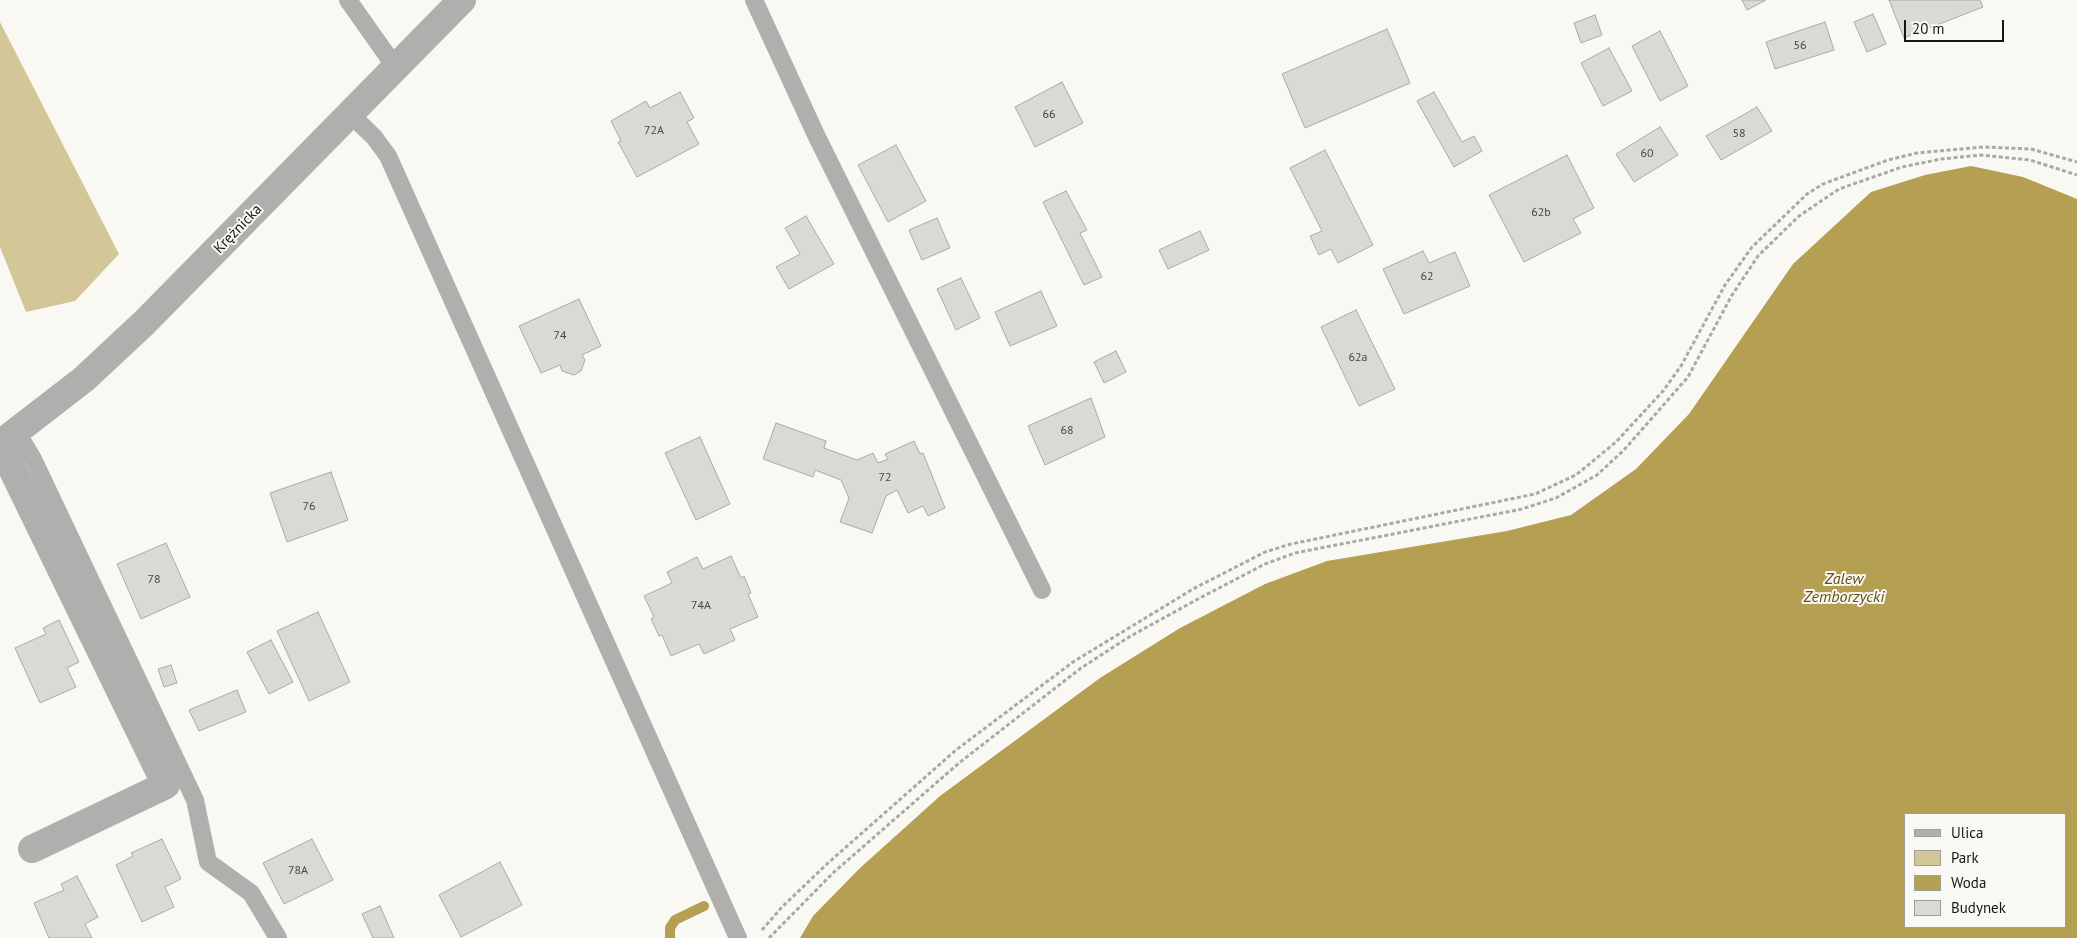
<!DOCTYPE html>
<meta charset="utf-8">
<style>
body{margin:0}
#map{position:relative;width:2077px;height:938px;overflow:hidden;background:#faf8f3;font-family:"PT Sans",sans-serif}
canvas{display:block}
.legend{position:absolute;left:1904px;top:813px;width:162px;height:115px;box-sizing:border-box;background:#faf8f3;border:1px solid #9f9e9a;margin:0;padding:6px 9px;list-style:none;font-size:15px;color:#171615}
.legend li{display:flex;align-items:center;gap:10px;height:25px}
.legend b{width:25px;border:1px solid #9f9e9a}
.scale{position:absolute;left:1904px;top:20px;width:100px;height:22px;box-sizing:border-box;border:2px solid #171615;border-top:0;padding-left:6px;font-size:15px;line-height:18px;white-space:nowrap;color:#171615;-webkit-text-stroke:4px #faf8f3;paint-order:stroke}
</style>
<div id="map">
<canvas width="2077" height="938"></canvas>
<ul class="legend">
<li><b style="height:6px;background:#b0afad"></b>Ulica</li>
<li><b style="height:14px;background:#d4c797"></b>Park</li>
<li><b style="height:14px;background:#b49f53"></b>Woda</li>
<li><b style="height:14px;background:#dad9d4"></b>Budynek</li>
</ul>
<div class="scale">20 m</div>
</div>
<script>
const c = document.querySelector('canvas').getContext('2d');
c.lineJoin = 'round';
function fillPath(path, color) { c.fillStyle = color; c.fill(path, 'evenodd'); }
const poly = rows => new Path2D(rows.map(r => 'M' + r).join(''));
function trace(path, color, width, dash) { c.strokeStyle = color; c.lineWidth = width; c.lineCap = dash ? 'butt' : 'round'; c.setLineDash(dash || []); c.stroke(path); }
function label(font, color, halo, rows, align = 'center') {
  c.font = font + ' "PT Sans",sans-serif'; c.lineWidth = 4; c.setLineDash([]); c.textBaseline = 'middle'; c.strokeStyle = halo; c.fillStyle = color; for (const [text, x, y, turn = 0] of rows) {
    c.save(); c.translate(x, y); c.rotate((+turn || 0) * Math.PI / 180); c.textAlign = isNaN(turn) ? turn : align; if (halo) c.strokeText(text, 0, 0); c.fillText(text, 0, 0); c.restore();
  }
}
fillPath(poly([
 [0,22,119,254,75,301,26,312,0,247]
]), '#d4c797');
fillPath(poly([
 [1971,166,2023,177,2077,199,2077,938,800,938,813,916,860,868,940,796,1100,678,1180,628,1265,584,1327,561,1507,531,1571,515,1636,469,1689,414,1793,264,1871,192,1925,175],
 [1906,814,2066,814,2066,927,1906,927]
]), '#b49f53');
trace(poly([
 [670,938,670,928,675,920,704,906]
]), '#b49f53', 10);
const building = poly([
 [1742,0,1766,0,1747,10,1742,0],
 [1889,0,1980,0,1983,7,1904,38,1889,0],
 [1873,14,1886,44,1867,52,1854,22,1873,14],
 [1595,15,1602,35,1581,43,1574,23,1595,15],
 [1825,22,1834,50,1775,69,1766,42,1825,22],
 [1387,29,1410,83,1305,128,1282,74,1387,29],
 [1660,31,1688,86,1660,101,1632,46,1660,31],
 [1609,48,1632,91,1603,106,1581,63,1609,48],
 [1062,82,1083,123,1035,147,1015,107,1062,82],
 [680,92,694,118,687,122,699,144,637,177,618,142,621,141,611,121,646,101,650,108,680,92],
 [1434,92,1462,142,1474,136,1482,151,1454,167,1417,101,1434,92],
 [1757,107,1772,131,1721,160,1706,136,1757,107],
 [1660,127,1678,155,1634,182,1616,154,1660,127],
 [896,145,926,201,888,222,858,165,896,145],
 [1325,150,1373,245,1338,263,1331,249,1319,255,1310,236,1322,231,1290,168,1325,150],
 [1567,155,1594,208,1573,219,1581,233,1524,262,1489,195,1567,155],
 [1066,191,1087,230,1080,233,1102,277,1084,285,1043,202,1066,191],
 [806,216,834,264,789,289,776,267,800,254,785,228,806,216],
 [937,218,950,248,922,260,909,230,937,218],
 [1200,231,1209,250,1168,269,1159,250,1200,231],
 [1423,251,1429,263,1455,252,1470,286,1404,314,1383,269,1423,251],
 [961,278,980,318,956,330,937,289,961,278],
 [1041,291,1057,326,1010,346,995,312,1041,291],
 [579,299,601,346,582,355,585,360,581,371,574,375,562,371,560,365,541,373,519,326,579,299],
 [1356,310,1395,389,1359,406,1321,327,1356,310],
 [1116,351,1126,372,1104,383,1094,362,1116,351],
 [1091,398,1105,437,1045,465,1028,426,1091,398],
 [776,423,826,441,824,448,857,460,873,453,878,463,888,459,885,454,914,441,920,454,923,453,945,508,928,516,923,506,908,513,897,490,886,496,872,533,840,522,849,498,841,480,815,470,813,477,763,459,776,423],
 [700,437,730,504,696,520,665,453,700,437],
 [331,472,348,520,287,542,270,493,331,472],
 [166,543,190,597,141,619,117,564,166,543],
 [731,556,741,578,744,576,751,593,748,594,758,617,730,629,735,640,704,654,699,644,671,656,662,635,659,636,651,619,654,617,644,596,672,583,667,572,697,557,703,569,731,556],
 [318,612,350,682,309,701,277,631,318,612],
 [59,620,79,662,67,668,76,687,40,703,15,648,46,634,43,628,59,620],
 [271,640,293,682,269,694,247,652,271,640],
 [171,665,177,683,164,687,158,669,171,665],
 [237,690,246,712,199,731,189,710,237,690],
 [162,839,181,879,165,887,174,907,142,922,116,865,133,856,131,853,162,839],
 [312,839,333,880,284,904,263,863,312,839],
 [500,862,522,905,461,937,439,895,500,862],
 [77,876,98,917,85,924,92,938,49,938,34,903,64,890,61,884,77,876],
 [380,906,394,938,373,938,362,914,380,906]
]);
fillPath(building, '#dad9d4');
trace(building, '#aaa9a4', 1);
trace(poly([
 [762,930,782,907,828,863,956,750,1073,662,1193,589,1265,552,1291,544,1535,494,1576,475,1616,442,1663,391,1681,366,1725,285,1752,247,1807,194,1823,184,1888,160,1917,153,1983,147,2031,149,2077,162],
 [769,938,833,873,959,763,1081,668,1129,637,1198,599,1265,564,1295,553,1522,509,1556,498,1597,475,1624,450,1688,377,1732,295,1758,256,1799,216,1839,189,1902,167,1941,159,1981,155,2030,160,2077,175]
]), '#aba9a5', 3, [4, 2.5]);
trace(poly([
 [348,0,396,68],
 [754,0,817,137,1042,590],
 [350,114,374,137,388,156,738,938],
 [17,432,33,459,195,800,208,862,251,893,278,938]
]), '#b0afad', 18);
trace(poly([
 [0,444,166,785,32,849]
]), '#b0afad', 28);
trace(poly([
 [0,444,84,379,144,323,462,0]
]), '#b0afad', 28);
label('12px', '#484745', null, [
 ["56",1800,46],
 ["66",1049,115],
 ["72A",654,131],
 ["58",1739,134],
 ["60",1647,154],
 ["62b",1541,213],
 ["62",1427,277],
 ["74",560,336],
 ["62a",1358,358],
 ["68",1067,431],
 ["72",885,478],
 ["76",309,507],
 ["78",154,580],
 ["74A",701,606],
 ["78A",298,871]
]);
label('15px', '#171615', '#faf8f3', [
 ["Krężnicka",238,229,-46]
]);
label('italic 16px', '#605117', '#faf8f3', [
 ["Zalew",1844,579],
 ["Zemborzycki",1844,597]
]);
</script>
